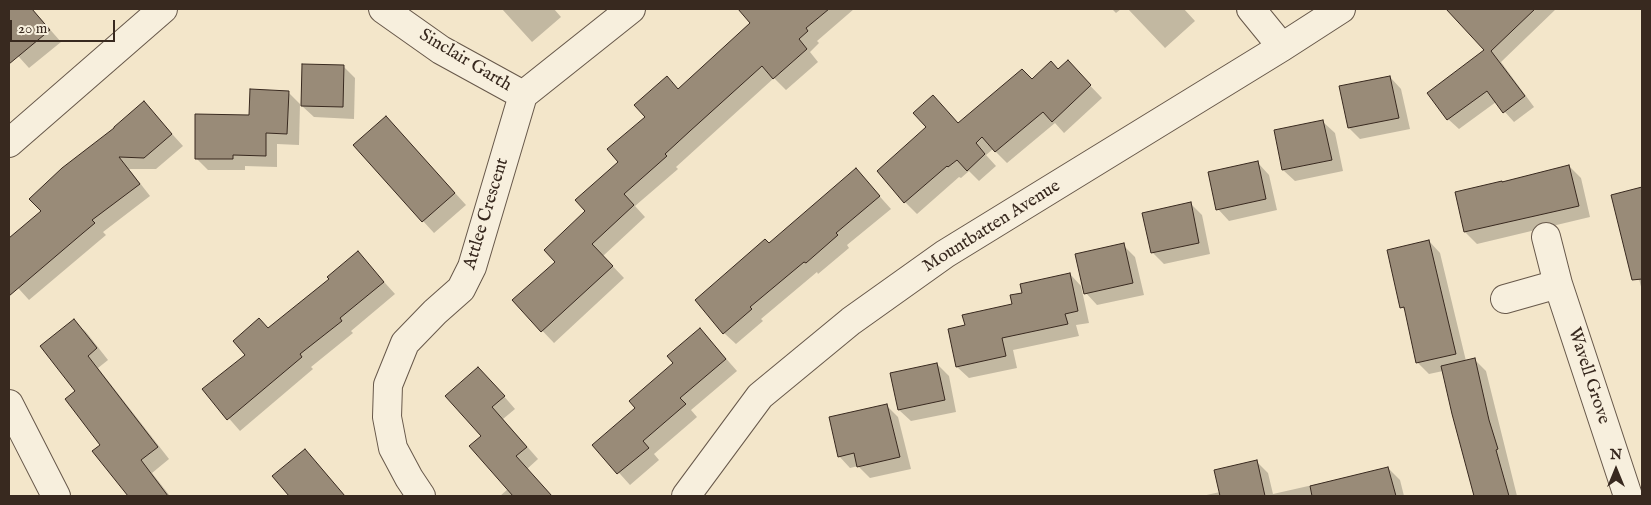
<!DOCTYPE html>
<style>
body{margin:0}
#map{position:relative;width:1651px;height:505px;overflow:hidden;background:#f3e6ca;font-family:"IM FELL English",serif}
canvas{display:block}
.frame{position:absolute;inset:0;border:10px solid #38291f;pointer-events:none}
.north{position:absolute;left:1591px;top:445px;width:50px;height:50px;-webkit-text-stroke:4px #f7efdd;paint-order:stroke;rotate:0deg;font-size:14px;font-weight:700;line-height:20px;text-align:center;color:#38291f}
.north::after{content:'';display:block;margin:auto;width:18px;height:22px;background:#38291f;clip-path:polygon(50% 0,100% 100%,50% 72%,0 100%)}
.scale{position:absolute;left:10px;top:20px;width:105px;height:22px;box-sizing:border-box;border:2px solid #38291f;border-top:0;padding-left:6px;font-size:15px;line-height:18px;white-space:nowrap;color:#38291f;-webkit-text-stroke:4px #f7efdd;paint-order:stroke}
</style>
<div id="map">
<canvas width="1651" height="505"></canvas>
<div class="frame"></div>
<div class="north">N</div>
<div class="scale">20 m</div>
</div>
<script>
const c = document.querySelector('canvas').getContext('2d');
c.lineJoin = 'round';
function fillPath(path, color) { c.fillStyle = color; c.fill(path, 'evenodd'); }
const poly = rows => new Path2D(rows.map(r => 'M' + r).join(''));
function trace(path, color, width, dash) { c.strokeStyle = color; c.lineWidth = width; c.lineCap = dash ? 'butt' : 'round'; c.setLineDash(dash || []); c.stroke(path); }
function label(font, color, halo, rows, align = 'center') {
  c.font = font + ' "IM FELL English",serif'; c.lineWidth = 4.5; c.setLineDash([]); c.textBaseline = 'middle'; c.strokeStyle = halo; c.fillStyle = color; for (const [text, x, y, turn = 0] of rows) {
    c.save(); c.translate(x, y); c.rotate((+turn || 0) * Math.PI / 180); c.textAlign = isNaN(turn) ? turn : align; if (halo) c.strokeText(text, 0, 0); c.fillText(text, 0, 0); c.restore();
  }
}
fillPath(poly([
 [13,9,32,9,61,42,29,68,9,46,9,12],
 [502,9,554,9,561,17,532,42],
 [762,9,854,9,817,41,819,43,810,52,818,62,786,90,774,78,676,167,678,169,635,206,645,217,603,256,624,278,554,343,514,301,557,262,587,211,620,162,679,90,752,23,749,20],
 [1112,9,1121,9,1116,13],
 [1128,9,1184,9,1195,21,1165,48],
 [1470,9,1556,9,1501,62,1534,107,1514,122,1496,102,1459,129,1448,119,1486,50,1458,20],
 [343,66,355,78,354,119,314,117,302,106],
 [1058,71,1079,74,1102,98,1064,133,1055,123,1007,163,993,149,986,155,996,166,979,181,969,171,961,178,959,177,917,214,905,202,959,124,1032,80],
 [1390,77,1401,89,1410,129,1360,139,1349,128],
 [288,92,300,104,299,145,277,144,277,167,245,166,245,170,208,170,196,158,250,116],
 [144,103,183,146,156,169,129,169,150,196,103,232,106,235,29,300,9,278,9,260,13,256,9,250,9,240,42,211,116,128],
 [386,117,466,205,434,233,423,221],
 [1323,122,1335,133,1343,171,1295,181,1283,170],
 [1258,163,1269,175,1277,210,1229,221,1218,209],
 [1569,166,1581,178,1590,217,1477,244,1465,232,1456,193],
 [856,170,891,209,847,245,849,248,818,274,817,272,761,319,763,321,736,344,724,333,769,244],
 [1642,189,1642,291,1635,262,1612,196],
 [1191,204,1202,215,1210,254,1164,264,1152,252],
 [1429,241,1440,253,1466,361,1474,359,1486,371,1517,496,1476,496,1453,414,1443,371,1429,374,1417,362,1407,312,1402,307],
 [1123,245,1135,257,1144,295,1097,305,1086,293],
 [358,253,395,294,351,331,353,333,311,367,313,369,240,431,204,390,247,355,269,330,331,280],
 [1070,274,1081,286,1089,323,1076,325,1079,336,1013,350,1017,368,969,378,957,367,966,326,1013,305,1023,294],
 [74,321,86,332,108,360,98,368,169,459,152,473,170,496,130,496,94,451,102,445,77,391],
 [700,329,737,371,691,410,697,417,654,454,659,460,630,485,594,445,637,409],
 [937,364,949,376,956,412,911,421,899,410],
 [490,380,515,409,503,419,538,459,527,469,552,496,500,496,508,489,482,436],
 [887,406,898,417,911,469,870,478,858,466,850,468,839,456],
 [304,450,316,462,345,496,291,496,274,476],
 [1256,461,1268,473,1273,494,1388,468,1400,480,1404,496,1202,496,1220,492]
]), '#0003');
const building = poly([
 [9,9,32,9,50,30,9,64,9,9],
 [738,9,829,9,806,28,808,31,799,39,807,49,773,79,762,66,690,131,665,154,667,156,624,194,634,205,592,244,613,266,541,332,512,300,555,262,544,250,585,211,575,200,618,162,607,149,645,117,634,105,667,76,678,89,750,23,738,9],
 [1446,9,1535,9,1491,51,1525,96,1503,113,1487,91,1447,120,1427,93,1484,50,1446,9],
 [1068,60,1091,85,1052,122,1043,112,995,152,982,137,976,143,985,154,967,171,957,160,948,167,947,166,904,203,877,171,926,127,913,113,933,95,958,123,1022,69,1032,79,1051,61,1058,69,1068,60],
 [302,64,344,65,343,107,301,106,302,64],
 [1390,76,1399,118,1348,128,1339,86,1390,76],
 [250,89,289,91,287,134,266,133,266,156,233,155,233,159,195,159,195,114,249,115,250,89],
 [144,101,172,134,144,158,119,157,140,184,92,220,95,223,83,233,9,296,9,238,41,211,29,199,62,168,114,128,114,127,144,101],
 [386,116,455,193,422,222,353,145,386,116],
 [1323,120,1332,160,1282,170,1274,130,1323,120],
 [1258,161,1266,199,1216,210,1208,172,1258,161],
 [1569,165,1579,206,1464,232,1455,192,1502,181,1502,182,1569,165],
 [856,168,880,196,836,233,838,235,806,263,804,262,750,307,752,309,723,334,695,300,765,239,769,243,856,168],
 [1642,187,1642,279,1632,280,1611,195,1642,187],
 [1191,202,1199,243,1151,253,1142,213,1191,202],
 [1429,240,1456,354,1416,363,1404,307,1400,308,1387,250,1429,240],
 [1124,243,1133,283,1084,294,1075,254,1124,243],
 [358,251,384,282,340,318,342,321,300,354,302,357,227,420,202,389,245,355,233,341,259,318,268,328,329,279,327,277,358,251],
 [1070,273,1078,311,1065,314,1068,324,1002,338,1006,356,956,367,948,329,965,325,962,315,1012,304,1010,295,1022,293,1020,284,1070,273],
 [74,319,97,348,88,356,158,447,141,460,168,496,128,496,92,451,100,445,65,399,75,391,40,346,74,319],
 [700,328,726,359,680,398,686,404,643,441,649,448,617,474,592,445,635,408,629,401,673,363,667,356,700,328],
 [1475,358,1489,420,1498,449,1496,450,1509,496,1474,496,1452,414,1441,366,1475,358],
 [937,363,945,400,898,410,890,373,937,363],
 [478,367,505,396,492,407,527,447,516,456,552,496,513,496,469,446,481,436,445,396,478,367],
 [887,404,900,457,857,467,854,453,838,457,829,417,887,404],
 [305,449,345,496,289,496,272,476,305,449],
 [1257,460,1265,496,1220,496,1214,470,1257,460],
 [1388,467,1396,496,1312,496,1310,486,1388,467]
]);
fillPath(building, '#998b78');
trace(building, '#38291f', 1);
const minor = poly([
 [383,9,441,50,523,95],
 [1251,9,1282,47],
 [9,143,163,9],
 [1546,237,1558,284,1628,496],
 [1505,299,1558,284],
 [9,404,56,496],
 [421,496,409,478,393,448,387,417,388,385,405,343,435,312,461,289,472,267,523,95,631,9],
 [686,496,760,396,851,321,945,254,1282,47,1341,9]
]);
trace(minor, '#67584a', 30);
trace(minor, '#f7efdd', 28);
label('18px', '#38291f', '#f7efdd', [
 ["Sinclair Garth",465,61,31],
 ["Attlee Crescent",487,214,-73],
 ["Mountbatten Avenue",992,227,-32],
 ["Wavell Grove",1588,376,72]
]);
</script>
